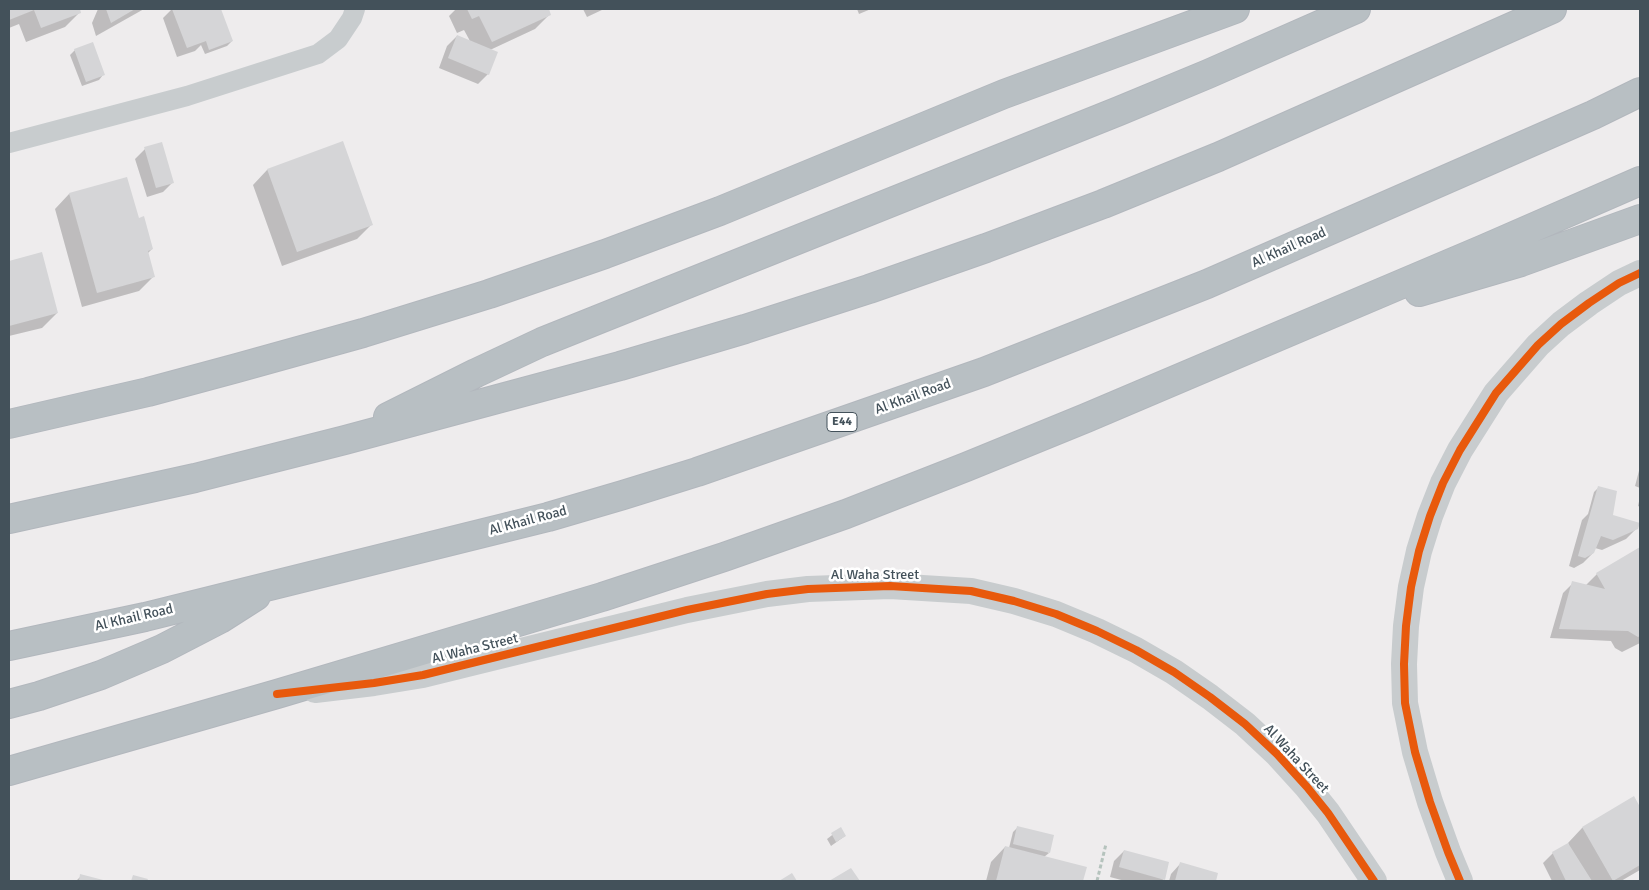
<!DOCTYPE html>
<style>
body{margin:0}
#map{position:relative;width:1649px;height:890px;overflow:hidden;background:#eeeced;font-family:Signika,sans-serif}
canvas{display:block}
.frame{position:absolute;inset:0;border:10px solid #43515a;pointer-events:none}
</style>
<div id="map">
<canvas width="1649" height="890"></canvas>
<div class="frame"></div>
</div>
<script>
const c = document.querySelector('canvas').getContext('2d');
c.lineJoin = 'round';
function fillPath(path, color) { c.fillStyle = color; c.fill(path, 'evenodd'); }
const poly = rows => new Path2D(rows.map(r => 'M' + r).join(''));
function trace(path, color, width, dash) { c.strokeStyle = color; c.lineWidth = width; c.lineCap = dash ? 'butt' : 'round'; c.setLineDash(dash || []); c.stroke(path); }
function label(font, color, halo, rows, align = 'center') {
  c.font = font + ' Signika,sans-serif'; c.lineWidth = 5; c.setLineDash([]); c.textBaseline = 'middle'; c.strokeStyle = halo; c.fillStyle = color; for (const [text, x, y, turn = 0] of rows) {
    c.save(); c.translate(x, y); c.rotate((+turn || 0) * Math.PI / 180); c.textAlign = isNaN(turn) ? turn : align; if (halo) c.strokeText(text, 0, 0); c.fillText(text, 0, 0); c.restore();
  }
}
fillPath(poly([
 [9,9,78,9,80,12,65,27,26,42,19,24,9,28],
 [98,9,144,9,96,36,92,23],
 [172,9,219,9,232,41,227,46,205,54,201,45,195,51,177,57,163,18],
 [456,9,547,9,550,14,535,29,490,50,488,74,478,84,439,68,447,46,457,36,470,41,464,30,457,33,449,16],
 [583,9,604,9,587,17],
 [857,9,871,9,859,14],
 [75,50,103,75,99,80,82,86,70,55],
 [342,143,372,224,357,239,282,266,253,185,267,170],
 [145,149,173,182,163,192,147,197,135,159],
 [69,194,138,219,152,249,147,254,154,276,139,291,82,307,55,209],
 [41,254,57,313,42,328,9,336,9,262],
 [1640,467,1640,488,1635,486],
 [1599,487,1610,516,1637,528,1626,539,1602,550,1595,548,1593,553,1583,563,1574,568,1569,566,1582,520,1588,514,1594,492],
 [1640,497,1640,507,1638,506],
 [1640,549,1640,643,1622,652,1615,648,1611,641,1550,638,1563,593,1573,583,1585,586,1597,574],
 [1633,798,1640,809,1640,870,1621,881,1552,881,1543,863,1553,853,1569,845,1568,843,1582,828],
 [1018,827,1049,853,1044,857,1085,868,1082,881,986,881,991,862,1005,847,1009,848,1013,832],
 [840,829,845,836,831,846,827,839],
 [1124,851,1164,879,1161,881,1125,881,1110,877,1114,861],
 [1180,864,1216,873,1214,881,1169,881,1171,874],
 [81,876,104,881,76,881]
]), '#0003');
fillPath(poly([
 [9,9,80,9,81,13,41,28,34,10,9,20],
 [106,9,135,9,111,23],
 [172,9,221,9,233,41,209,50,206,41,187,48],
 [467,9,549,9,551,15,492,42,479,16,472,19],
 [457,35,498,52,489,75,448,58],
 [93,42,105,75,86,82,74,49],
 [343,141,373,225,297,252,267,169],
 [162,142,174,183,156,188,144,147],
 [127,177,139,218,144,216,153,249,148,251,155,277,97,293,69,193],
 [42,252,58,313,9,326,9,261],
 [1598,486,1617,491,1613,515,1640,523,1638,529,1613,540,1601,536,1594,553,1585,558,1578,556],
 [1640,547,1640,636,1638,637,1628,631,1559,629,1572,581,1605,589,1596,573],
 [1634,796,1640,807,1640,865,1613,881,1582,827],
 [1017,826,1054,835,1050,853,1013,844],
 [841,827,846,836,836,842,831,833],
 [1568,843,1592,881,1566,881,1552,852],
 [1005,846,1087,867,1083,881,996,881],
 [1124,850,1169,862,1165,880,1119,867],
 [1180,862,1218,873,1216,881,1175,881],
 [851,868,860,881,829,881],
 [792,873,797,881,779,881],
 [80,874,107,881,79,881],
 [133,875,148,879,147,881,131,881]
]), '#d5d5d7');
const motorway = poly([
 [1419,292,1521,262,1640,219],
 [388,417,476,373,542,342,1119,111,1208,74,1356,9],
 [9,424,148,392,237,368,363,333,489,294,605,254,720,211,1004,94,1235,9],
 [9,519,195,478,345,440,620,366,745,329,869,289,986,248,1103,204,1218,157,1552,9],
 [9,646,145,617,548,517,623,495,697,472,984,372,1207,284,1593,115,1640,92],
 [9,704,39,696,101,675,162,649,220,619,256,596],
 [9,771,277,694,602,597,724,557,846,514,966,467,1086,418,1484,249,1640,181]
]);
trace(motorway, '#b2b7bd', 30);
trace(poly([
 [1097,881,1106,844]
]), '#b5c3bd', 3, [4, 2.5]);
trace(poly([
 [9,143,187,96,318,54,338,39,352,18,355,9]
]), '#c8ccce', 20);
trace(poly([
 [315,690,374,683,423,675,687,610,767,594,808,589,890,586,971,591,1014,601,1056,614,1097,631,1136,650,1174,672,1210,697,1245,724,1277,754,1307,787,1328,813,1374,881],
 [1460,881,1448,852,1430,802,1415,752,1405,703,1404,664,1406,626,1411,587,1419,551,1430,516,1443,483,1460,450,1496,393,1538,345,1561,324,1589,303,1619,283,1640,273]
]), '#c8ccce', 26);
trace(motorway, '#b8bfc3', 28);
trace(poly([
 [277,694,374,683,423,675,687,610,767,594,808,589,890,586,971,591,1014,601,1056,614,1097,631,1136,650,1174,672,1210,697,1245,724,1277,754,1307,787,1328,813,1374,881],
 [1460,881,1448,852,1430,802,1415,752,1405,703,1404,664,1406,626,1411,587,1419,551,1430,516,1443,483,1460,450,1496,393,1538,345,1561,324,1589,303,1619,283,1640,273]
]), '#e8590c', 8);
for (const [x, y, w] of [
 [842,422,30]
]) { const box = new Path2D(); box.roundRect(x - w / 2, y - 9.5, w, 19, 4); c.fillStyle = '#fff'; c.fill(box); trace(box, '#43515a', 1); }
label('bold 12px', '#43515a', null, [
 ["E44",842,422]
]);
label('14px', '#43515a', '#fff', [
 ["Al Khail Road",1289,248,-24],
 ["Al Khail Road",913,397,-20],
 ["Al Khail Road",528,521,-15],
 ["Al Waha Street",875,575],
 ["Al Khail Road",134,618,-13],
 ["Al Waha Street",475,649,-14],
 ["Al Waha Street",1296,759,47]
]);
</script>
